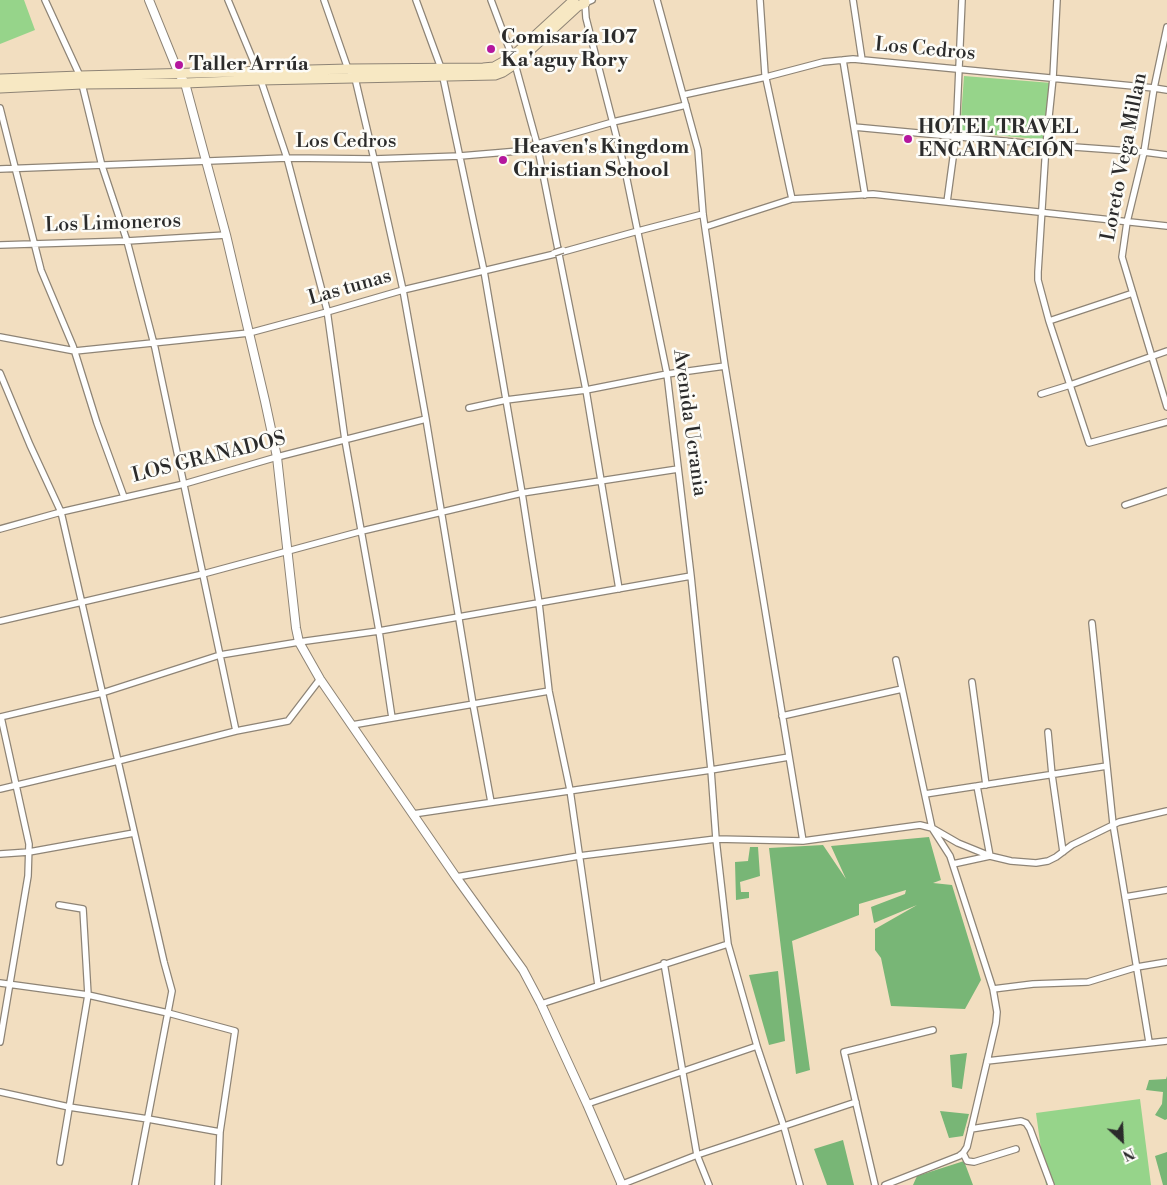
<!DOCTYPE html>
<meta charset="utf-8">
<style>
body{margin:0}
#map{position:relative;width:1167px;height:1185px;overflow:hidden;background:#f2dec0;font-family:"Libre Bodoni",serif}
canvas{display:block}
.north{position:absolute;left:1097px;top:1115px;width:50px;height:50px;-webkit-text-stroke:4px #fdfcf7;paint-order:stroke;rotate:155deg;font-size:14px;font-weight:700;line-height:20px;text-align:center;color:#2b2b2b}
.north::after{content:'';display:block;margin:auto;width:18px;height:22px;background:#2b2b2b;clip-path:polygon(50% 0,100% 100%,50% 72%,0 100%)}
</style>
<div id="map">
<canvas width="1167" height="1185"></canvas>
<div class="north">N</div>
</div>
<script>
const c = document.querySelector('canvas').getContext('2d');
c.lineJoin = 'round';
function fillPath(path, color) { c.fillStyle = color; c.fill(path, 'evenodd'); }
const poly = rows => new Path2D(rows.map(r => 'M' + r).join(''));
function trace(path, color, width, dash) { c.strokeStyle = color; c.lineWidth = width; c.lineCap = dash ? 'butt' : 'round'; c.setLineDash(dash || []); c.stroke(path); }
function label(font, color, halo, rows, align = 'center') {
  c.font = font + ' "Libre Bodoni",serif'; c.lineWidth = 5; c.setLineDash([]); c.textBaseline = 'middle'; c.strokeStyle = halo; c.fillStyle = color; for (const [text, x, y, turn = 0] of rows) {
    c.save(); c.translate(x, y); c.rotate((+turn || 0) * Math.PI / 180); c.textAlign = isNaN(turn) ? turn : align; if (halo) c.strokeText(text, 0, 0); c.fillText(text, 0, 0); c.restore();
  }
}
fillPath(poly([
 [0,0,24,0,35,30,0,44],
 [964,76,1052,83,1049,140,960,132],
 [1140,1099,1151,1185,1046,1185,1036,1113]
]), '#96d48a');
fillPath(poly([
 [929,837,941,880,933,883,952,885,981,980,965,1009,891,1006,881,958,875,950,875,929,917,905,874,923,871,907,905,894,906,890,859,904,859,915,792,941,810,1070,796,1074,769,848,823,845,846,879,831,846],
 [750,847,758,847,760,876,740,882,741,892,749,892,749,898,736,900,735,862,748,861],
 [778,971,785,1041,769,1045,749,975],
 [967,1053,962,1089,952,1087,950,1055],
 [1167,1076,1167,1119,1165,1120,1155,1115,1162,1104,1163,1092,1146,1090,1149,1080,1166,1079],
 [940,1111,969,1114,963,1136,949,1138],
 [843,1140,854,1185,827,1185,814,1149],
 [1167,1152,1167,1185,1163,1185,1155,1156],
 [964,1161,973,1185,913,1185,917,1176]
]), '#78b676');
const minor = poly([
 [45,0,80,76,102,166,127,241,155,348,236,731],
 [228,0,258,72,287,158,327,310,345,440,379,631,392,718],
 [324,0,348,69,355,78,374,159,403,290,426,419,473,704,491,802],
 [416,0,441,68,484,271,522,493,539,603,549,691,570,790,598,985],
 [491,0,515,64,537,144,586,390,619,589],
 [592,0,585,3,586,18,625,170,667,374,691,576,711,770,716,839,728,944,757,1046,784,1127,800,1185],
 [657,0,698,150,703,214,725,366,803,841],
 [760,0,765,74,792,199],
 [853,0,862,60],
 [1057,0,1053,78,1046,145,1038,272,1038,280,1049,321,1089,443,1167,422],
 [1167,27,1154,88,1144,152,1127,222,1122,257,1167,407],
 [843,60,865,195],
 [683,95,766,77,823,62,853,59,1154,88,1167,90],
 [0,108,41,270,73,346,97,423,124,497],
 [854,127,1046,145,1144,152,1167,155],
 [0,169,287,158,374,159,460,156,519,151,537,144,613,122,686,105],
 [947,202,956,136,962,0],
 [705,227,792,199,873,194,1167,226],
 [0,245,127,241,226,235],
 [1049,321,1133,293],
 [0,337,75,351,249,333,327,312,403,290,559,253,638,231,703,214],
 [0,373,30,445,61,512,164,962,172,991,135,1185],
 [1041,394,1070,385,1167,351],
 [469,408,506,400,586,390,667,374,725,366],
 [1125,505,1167,491],
 [0,529,61,512,184,484,277,457,426,419],
 [0,621,203,574,362,531,522,493,678,469],
 [1092,623,1113,824,1149,1042],
 [972,682,986,785],
 [782,716,902,689],
 [0,717,102,693,220,655,299,642,379,631,691,576],
 [352,725,549,691],
 [1048,732,1052,775,1063,852],
 [0,789,118,761,236,731,288,721,320,679],
 [925,794,1107,766],
 [413,814,711,770,789,757],
 [0,854,29,852,134,833],
 [953,864,990,856,977,786],
 [456,877,579,856,716,839,803,841,920,825,932,828,958,843,990,856,1011,861,1036,863,1048,861,1056,857,1072,845,1119,822,1167,811],
 [1125,897,1167,890],
 [59,905,83,909,88,995,60,1162],
 [664,963,697,1155,709,1185],
 [0,983,88,995,168,1013,235,1031,220,1132,218,1185],
 [993,989,1033,984,1088,982,1137,967,1167,962],
 [541,1004,728,944],
 [0,1042,28,876,29,844,1,717],
 [987,1061,1167,1041],
 [0,1092,69,1107,148,1119,220,1132],
 [587,1104,757,1046],
 [971,1129,1021,1121,1026,1123,1030,1129,1051,1185],
 [963,1153,967,1161,974,1162,1016,1149],
 [620,1185,697,1155,856,1102],
 [875,1185,844,1052,933,1030],
 [885,1185,959,1156,963,1153,967,1147,996,1023,997,1012,993,989,950,856,932,828,896,660]
]);
const tertiary = poly([
 [149,0,179,74,185,83,226,235,265,401,277,457,296,628,299,642,320,679,456,877,523,970,541,1004,587,1104,622,1185]
]);
const secondary = poly([
 [0,79,80,76,348,69,483,68,494,67,512,57,574,0],
 [0,88,82,84,185,83,260,80,495,75,503,72,515,64,578,6,585,3,584,0]
]);
trace(minor, '#8e8476', 8);
trace(tertiary, '#8e8476', 10);
trace(secondary, '#8e8476', 11);
trace(minor, '#fff', 5.5);
trace(tertiary, '#fff', 8);
trace(secondary, '#f7e8c3', 9);
const minorBridge = poly([
 [554,253,563,250]
]);
trace(minorBridge, '#8e8476', 8, []);
trace(minorBridge, '#fff', 5.5);
for (const [x, y, r, color] of [
 [491,49,5,"#b5179e"],
 [179,65,5,"#b5179e"],
 [908,139,5,"#b5179e"],
 [503,160,5,"#b5179e"]
]) { const dot = new Path2D(); dot.arc(x, y, r, 0, 2 * Math.PI); c.fillStyle = color; c.fill(dot); trace(dot, '#fdfcf7', 2); }
label('bold 20px', '#2b2b2b', '#fdfcf7', [
 ["Comisaría 107",501,38],
 ["Ka'aguy Rory",501,61],
 ["Taller Arrúa",189,65],
 ["HOTEL TRAVEL",918,128],
 ["ENCARNACIÓN",918,151],
 ["Heaven's Kingdom",513,148],
 ["Christian School",513,171]
], 'left');
label('20px', '#2b2b2b', '#fdfcf7', [
 ["Los Cedros",925,50,5],
 ["Los Cedros",346,142],
 ["Loreto Vega Millan",1125,157,-79],
 ["Los Limoneros",113,224,-2],
 ["Las tunas",350,288,-16],
 ["Avenida Ucrania",689,423,82],
 ["LOS GRANADOS",209,458,-14]
]);
</script>
